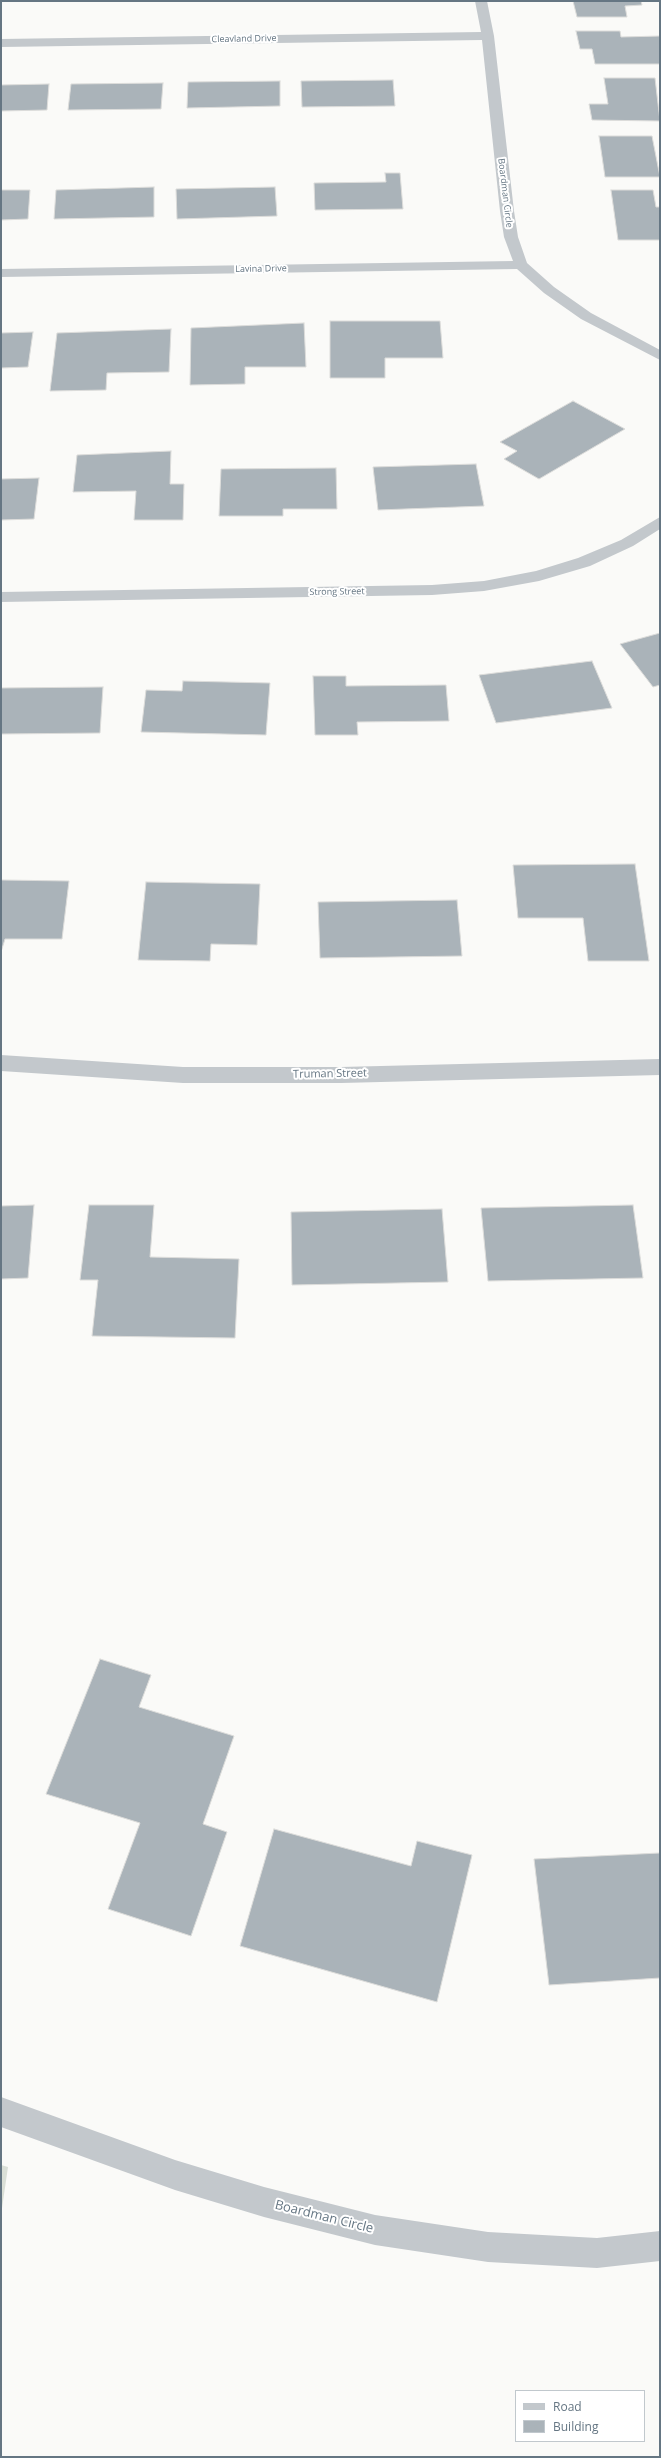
<!DOCTYPE html>
<style>
body{margin:0}
#map{position:relative;width:661px;height:2458px;overflow:hidden;background:#fafaf8;font-family:"Open Sans",sans-serif}
canvas{display:block}
.frame{position:absolute;inset:0;border:2px solid #657683;pointer-events:none}
.legend{position:absolute;left:515px;top:2390px;width:130px;height:52px;box-sizing:border-box;background:#fff;border:1px solid #c1c8cd;margin:0;padding:5px 7px;list-style:none;font-size:12px;color:#657683}
.legend li{display:flex;align-items:center;gap:8px;height:20px}
.legend b{width:20px;border:1px solid #c1c8cd}
</style>
<div id="map">
<canvas width="661" height="2458"></canvas>
<div class="frame"></div>
<ul class="legend">
<li><b style="height:5px;background:#c3c8cc"></b>Road</li>
<li><b style="height:11px;background:#aab3b9"></b>Building</li>
</ul>
</div>
<script>
const c = document.querySelector('canvas').getContext('2d');
c.lineJoin = 'round';
function fillPath(path, color) { c.fillStyle = color; c.fill(path, 'evenodd'); }
const poly = rows => new Path2D(rows.map(r => 'M' + r).join(''));
function trace(path, color, width, dash) { c.strokeStyle = color; c.lineWidth = width; c.lineCap = dash ? 'butt' : 'round'; c.setLineDash(dash || []); c.stroke(path); }
function label(font, color, halo, rows, align = 'center') {
  c.font = font + ' "Open Sans",sans-serif'; c.lineWidth = 4; c.setLineDash([]); c.textBaseline = 'middle'; c.strokeStyle = halo; c.fillStyle = color; for (const [text, x, y, turn = 0] of rows) {
    c.save(); c.translate(x, y); c.rotate((+turn || 0) * Math.PI / 180); c.textAlign = isNaN(turn) ? turn : align; if (halo) c.strokeText(text, 0, 0); c.fillText(text, 0, 0); c.restore();
  }
}
fillPath(poly([
 [1,2165,8,2167,1,2215]
]), '#dadfd7');
const building = poly([
 [573,1,641,1,642,5,625,6,627,17,577,17,573,1],
 [576,31,620,31,621,37,660,36,660,64,595,64,592,49,580,49,576,31],
 [604,78,655,78,660,121,592,120,589,104,608,104,604,78],
 [393,80,395,106,302,107,301,81,393,80],
 [280,81,280,106,187,108,188,82,280,81],
 [163,83,161,109,68,110,71,84,163,83],
 [49,84,47,110,1,111,1,85,49,84],
 [599,136,652,136,660,177,605,177,599,136],
 [385,173,400,173,403,209,315,210,314,183,386,182,385,173],
 [154,187,154,217,54,219,56,190,154,187],
 [275,187,277,216,177,219,176,189,275,187],
 [1,190,30,190,28,219,1,220,1,190],
 [611,190,653,190,656,207,660,207,660,240,618,240,611,190],
 [330,321,440,321,443,358,385,358,385,378,330,378,330,321],
 [304,323,306,367,245,367,245,384,190,385,191,328,304,323],
 [171,329,169,372,107,373,106,390,50,391,57,333,171,329],
 [33,332,28,367,1,368,1,333,33,332],
 [573,401,625,429,539,479,504,459,517,451,500,442,573,401],
 [171,451,170,484,184,484,183,520,134,520,136,491,73,492,77,455,171,451],
 [476,464,484,506,378,510,373,467,476,464],
 [336,468,337,509,283,509,283,516,219,516,221,469,336,468],
 [39,478,34,519,1,520,1,479,39,478],
 [660,633,660,685,653,687,620,644,660,633],
 [592,661,612,708,496,723,479,675,592,661],
 [313,676,346,676,346,686,446,685,449,721,357,722,358,735,315,735,313,676],
 [183,681,270,683,266,735,141,732,146,690,182,691,183,681],
 [103,687,100,733,1,734,1,688,103,687],
 [635,864,649,961,588,961,583,918,518,918,513,865,635,864],
 [1,880,69,881,62,939,5,939,1,952,1,880],
 [146,882,260,884,257,945,211,944,210,961,138,960,146,882],
 [457,900,462,956,320,958,318,902,457,900],
 [34,1205,28,1278,1,1279,1,1206,34,1205],
 [89,1205,154,1205,150,1257,239,1259,235,1338,92,1336,98,1280,80,1280,89,1205],
 [633,1205,643,1278,488,1281,481,1208,633,1205],
 [442,1209,448,1282,292,1285,291,1212,442,1209],
 [100,1659,151,1675,139,1707,234,1736,203,1824,227,1832,191,1936,108,1909,140,1823,46,1794,100,1659],
 [274,1829,411,1866,417,1841,472,1855,437,2002,240,1946,274,1829],
 [660,1853,660,1978,549,1985,534,1859,660,1853]
]);
fillPath(building, '#aab3b9');
trace(building, '#dcdcda', 1);
fillPath(poly([
 [475,1,487,1,494,36,514,211,518,237,527,263,554,287,591,313,660,350,660,360,581,319,544,293,517,269,1,277,1,269,513,261,504,237,500,211,482,40,1,47,1,39,481,32,475,1],
 [660,517,660,529,633,546,590,566,539,581,484,591,432,595,1,602,1,592,432,585,484,581,536,571,578,558,621,540,660,517],
 [1,1055,183,1067,341,1067,660,1059,660,1075,341,1083,183,1083,1,1071,1,1055],
 [1,2097,175,2160,264,2187,375,2215,488,2232,597,2238,660,2231,660,2261,597,2268,488,2262,375,2245,264,2217,175,2190,1,2127,1,2097]
]), '#c3c8cc');
label('9px', '#657683', '#fff', [
 ["Cleavland Drive",244,39,-1],
 ["Boardman Circle",505,193,83],
 ["Lavina Drive",261,269,-1],
 ["Strong Street",337,592,-1]
]);
label('11px', '#657683', '#fff', [
 ["Truman Street",330,1074,-1]
]);
label('13px', '#657683', '#fff', [
 ["Boardman Circle",324,2217,14]
]);
</script>
